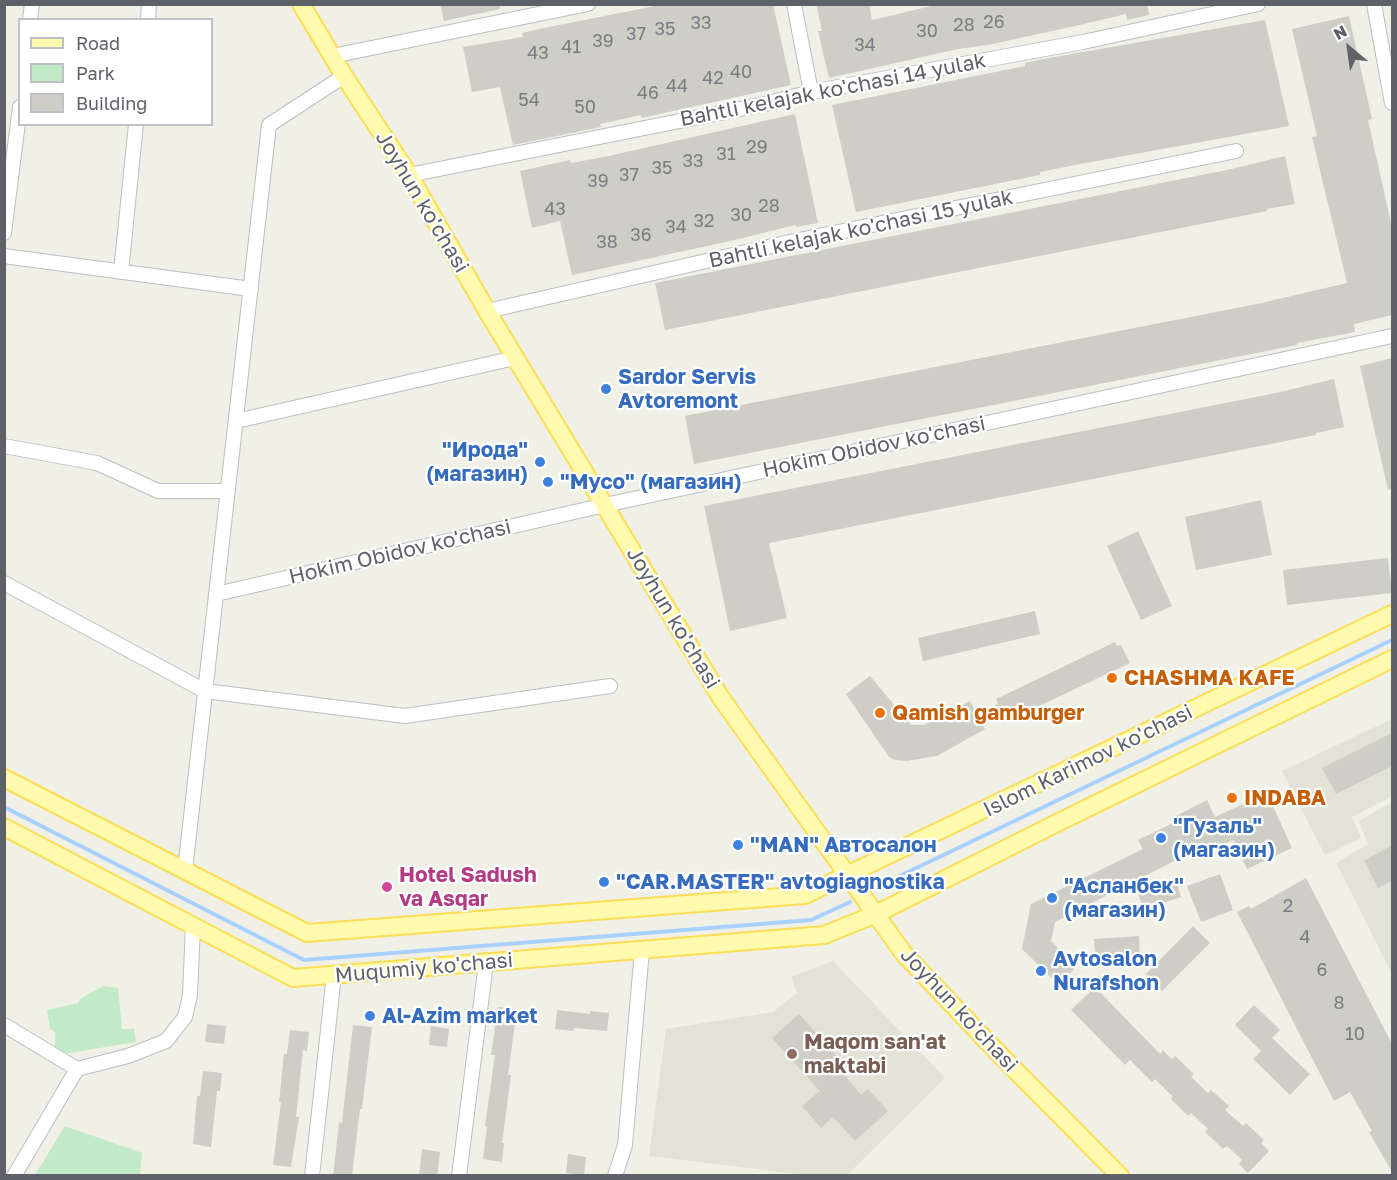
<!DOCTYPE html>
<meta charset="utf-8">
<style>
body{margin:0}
#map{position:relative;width:1397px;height:1180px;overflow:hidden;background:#f1f0e7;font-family:"Golos Text",sans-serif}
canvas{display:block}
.frame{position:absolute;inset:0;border:6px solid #5e6168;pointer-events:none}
.legend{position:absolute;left:18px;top:18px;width:195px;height:108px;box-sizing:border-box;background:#fff;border:2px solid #bfc0c3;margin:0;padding:8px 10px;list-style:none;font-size:18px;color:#5e6168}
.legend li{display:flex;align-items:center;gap:12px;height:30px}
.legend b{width:30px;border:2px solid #bfc0c3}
.north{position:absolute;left:1319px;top:18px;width:60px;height:60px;-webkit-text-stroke:4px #fff;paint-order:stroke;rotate:331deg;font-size:16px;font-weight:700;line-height:24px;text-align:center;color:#5e6168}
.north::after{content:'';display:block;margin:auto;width:21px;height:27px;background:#5e6168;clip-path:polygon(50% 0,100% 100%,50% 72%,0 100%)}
</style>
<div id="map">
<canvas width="1397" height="1180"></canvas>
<div class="frame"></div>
<ul class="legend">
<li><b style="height:8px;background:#fffaae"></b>Road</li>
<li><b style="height:16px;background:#c2eac6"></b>Park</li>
<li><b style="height:16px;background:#cecdc6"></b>Building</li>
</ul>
<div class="north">N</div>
</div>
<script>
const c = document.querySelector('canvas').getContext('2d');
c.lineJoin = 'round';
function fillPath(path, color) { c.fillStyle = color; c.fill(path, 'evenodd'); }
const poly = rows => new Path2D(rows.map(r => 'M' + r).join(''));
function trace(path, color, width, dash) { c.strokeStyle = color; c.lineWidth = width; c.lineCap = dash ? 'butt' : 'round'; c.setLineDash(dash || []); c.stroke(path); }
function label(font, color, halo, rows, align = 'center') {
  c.font = font + ' "Golos Text",sans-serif'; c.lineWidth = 4.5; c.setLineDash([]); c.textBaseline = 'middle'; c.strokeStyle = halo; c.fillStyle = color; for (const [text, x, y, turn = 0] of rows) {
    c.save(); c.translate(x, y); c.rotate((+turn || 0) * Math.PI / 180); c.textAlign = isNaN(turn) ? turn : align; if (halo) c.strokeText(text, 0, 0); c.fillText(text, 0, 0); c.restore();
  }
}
fillPath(poly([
 [1392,719,1392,796,1352,817,1361,838,1325,855,1282,771],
 [1392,802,1392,974,1336,863,1368,844,1359,821],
 [833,961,945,1078,847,1175,807,1175,649,1156,666,1029,773,1012,797,993,791,977]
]), '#e3e2d7');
fillPath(poly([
 [103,986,118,988,122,1029,134,1029,136,1042,63,1054,55,1049,55,1032,50,1029,47,1010,79,1003,80,999],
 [65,1126,142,1153,140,1175,35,1175]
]), '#c2eac6');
trace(poly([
 [4,807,304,960,811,920,850,902],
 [885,883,1392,640]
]), '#a9d1ff', 4);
fillPath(poly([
 [440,4,499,4,500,9,444,21],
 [665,4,773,4,791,85,642,118,641,115,600,124,601,127,513,145,500,87,472,92,463,47,523,37,522,33,544,28],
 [816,4,869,4,872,20,940,4,1147,4,1149,15,1127,20,1126,14,1084,24,988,45,958,49,829,78,818,31,822,31],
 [1349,16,1372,119,1368,120,1392,227,1392,315,1354,324,1355,332,1297,343,1297,345,694,464,685,416,1257,304,1347,283,1312,137,1317,136,1292,29],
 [1265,20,1289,126,1080,164,1040,172,1040,175,856,212,832,105,1025,66,1025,63,1049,58],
 [795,114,818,223,796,227,795,225,735,240,572,275,560,221,532,228,520,171,570,160,571,163,604,157],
 [1285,156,1295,204,1267,209,1267,211,665,330,655,283,1227,170],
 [1392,358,1392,489,1388,490,1360,366],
 [1334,379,1344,427,1316,433,1316,435,769,543,787,618,730,631,704,506,1276,393],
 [1261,500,1272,555,1196,570,1185,517],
 [1138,531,1172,606,1141,620,1107,546],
 [1388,558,1392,593,1287,605,1283,570],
 [1035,611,1040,634,923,661,918,638],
 [1115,642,1117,646,1121,645,1130,663,1003,723,995,705,998,704,996,699],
 [870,676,911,725,924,725,970,701,985,729,937,756,907,761,895,760,889,757,846,694],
 [1392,733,1392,766,1336,794,1322,768],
 [1267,793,1292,848,1247,869,1233,840,1194,860,1190,853,1055,922,1051,941,1077,966,1059,985,1022,949,1031,904,1143,849,1138,840,1175,822,1172,818,1207,800,1215,817],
 [1392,845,1392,881,1378,888,1364,861],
 [1220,874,1233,910,1201,922,1187,886],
 [1306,878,1392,1044,1392,1172,1369,1132,1372,1131,1350,1092,1334,1101,1237,912,1249,906,1251,909],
 [1176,881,1181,897,1144,909,1138,894],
 [1193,926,1210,943,1162,991,1146,974],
 [1139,936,1140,957,1096,961,1094,939],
 [1095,987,1160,1054,1163,1050,1172,1059,1175,1056,1194,1074,1191,1077,1208,1093,1211,1090,1229,1106,1225,1110,1243,1126,1246,1123,1264,1140,1261,1143,1269,1151,1248,1173,1239,1164,1242,1160,1227,1146,1223,1149,1205,1132,1208,1129,1191,1113,1188,1116,1171,1099,1173,1097,1155,1079,1152,1082,1130,1060,1125,1065,1071,1010],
 [1254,1005,1280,1030,1272,1038,1310,1074,1290,1095,1253,1059,1261,1051,1235,1025],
 [498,1007,517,1009,508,1075,511,1075,502,1143,504,1143,502,1162,483,1159,487,1127,485,1126,495,1055,491,1055],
 [557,1010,590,1014,590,1011,609,1013,607,1031,574,1028,573,1031,555,1029],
 [799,1014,850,1071,845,1076,861,1095,868,1089,888,1111,855,1141,833,1117,821,1128,802,1106,820,1091,772,1038],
 [207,1024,226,1026,224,1044,205,1042],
 [353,1025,372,1027,362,1109,360,1109,352,1176,333,1176,339,1122,342,1123],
 [431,1026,449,1029,447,1047,429,1045],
 [290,1030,309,1032,307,1051,303,1050,296,1117,299,1117,291,1167,273,1165,281,1102,279,1102,284,1054,287,1054],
 [203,1071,222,1073,220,1091,217,1091,211,1147,193,1144,197,1096,200,1096],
 [422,1149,440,1152,437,1176,419,1176],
 [568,1154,586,1157,584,1175,566,1173]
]), '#cecdc6');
const minor = poly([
 [794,4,811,92],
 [1374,4,1392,103],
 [30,20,32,4],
 [148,20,149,4],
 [332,56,588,4],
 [409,175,765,104,811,92,1083,42,1258,4],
 [4,233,20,107],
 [4,256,251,289],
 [121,272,136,124],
 [487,311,794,241,1236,151],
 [236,421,515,358],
 [4,446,97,463,158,491,228,491],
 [4,583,205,691,405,716,610,686],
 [216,594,605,505,1392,336],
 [185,870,269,125,344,76],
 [4,1025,77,1069,128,1056,166,1041,185,1017,190,995,193,926],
 [14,1176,77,1069],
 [312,1176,334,975],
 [459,1176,486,963],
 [615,1176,625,1145,642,950]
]);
const major = poly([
 [301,4,344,76,409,175,487,311,721,698,904,954,1006,1061,1120,1176],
 [4,778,307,933,805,895,1392,614],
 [4,827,293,978,824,935,876,914,1059,822,1392,659]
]);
trace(minor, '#bbbec3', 16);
trace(major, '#fcde55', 20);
trace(minor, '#fff', 14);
trace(major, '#fffaae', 16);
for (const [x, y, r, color] of [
 [606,389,6,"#3f7fe0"],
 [540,462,6,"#3f7fe0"],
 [548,482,6,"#3f7fe0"],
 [1112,678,6,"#e8710a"],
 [880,713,6,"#e8710a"],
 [1232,798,6,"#e8710a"],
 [1161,838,6,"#3f7fe0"],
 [738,845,6,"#3f7fe0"],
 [604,882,6,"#3f7fe0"],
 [387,887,6,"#d1479c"],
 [1052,898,6,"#3f7fe0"],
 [1041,971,6,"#3f7fe0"],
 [370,1016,6,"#3f7fe0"],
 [792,1054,6,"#8d6e63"]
]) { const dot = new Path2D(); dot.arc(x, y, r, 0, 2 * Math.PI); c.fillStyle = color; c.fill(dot); trace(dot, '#fff', 2); }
label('18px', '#7a7c80', null, [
 ["26",994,22],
 ["33",701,23],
 ["28",964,25],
 ["35",665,29],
 ["30",927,31],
 ["37",636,34],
 ["39",603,41],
 ["34",865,45],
 ["41",571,47],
 ["43",538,53],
 ["40",741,72],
 ["42",713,78],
 ["44",677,86],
 ["46",648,93],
 ["54",529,100],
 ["50",585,107],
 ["29",757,147],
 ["31",726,154],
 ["33",693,161],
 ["35",662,168],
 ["37",629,175],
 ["39",598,181],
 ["28",769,206],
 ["43",555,209],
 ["30",741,215],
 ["32",704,221],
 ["34",676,227],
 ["36",641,235],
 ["38",607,242],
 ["2",1288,906],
 ["4",1305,937],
 ["6",1322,970],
 ["8",1339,1003],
 ["10",1355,1034]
]);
label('21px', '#5e6168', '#fff', [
 ["Bahtli kelajak ko'chasi 14 yulak",833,90,-11],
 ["Joyhun ko'chasi",422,202,59],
 ["Bahtli kelajak ko'chasi 15 yulak",861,229,-12],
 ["Hokim Obidov ko'chasi",874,447,-12],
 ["Hokim Obidov ko'chasi",400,552,-13],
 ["Joyhun ko'chasi",673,618,59],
 ["Islom Karimov ko'chasi",1088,761,-26],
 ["Muqumiy ko'chasi",424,968,-5],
 ["Joyhun ko'chasi",959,1010,47]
]);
label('bold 21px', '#366cbe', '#fff', [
 ["Sardor Servis",618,377],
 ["Avtoremont",618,401],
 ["\"Ирода\"",528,450,"right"],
 ["(магазин)",528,474,"right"],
 ["\"Мусо\" (магазин)",560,482],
 ["\"Гузаль\"",1173,826],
 ["(магазин)",1173,850],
 ["\"MAN\" Автосалон",750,845],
 ["\"CAR.MASTER\" avtogiagnostika",616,882],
 ["\"Асланбек\"",1064,886],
 ["(магазин)",1064,910],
 ["Avtosalon",1053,959],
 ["Nurafshon",1053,983],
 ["Al-Azim market",382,1016]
], 'left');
label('bold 21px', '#c56008', '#fff', [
 ["CHASHMA KAFE",1124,678],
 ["Qamish gamburger",892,713],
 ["INDABA",1244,798]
], 'left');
label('bold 21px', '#b23c85', '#fff', [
 ["Hotel Sadush",399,875],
 ["va Asqar",399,899]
], 'left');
label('bold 21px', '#785e54', '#fff', [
 ["Maqom san'at",804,1042],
 ["maktabi",804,1066]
], 'left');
</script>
